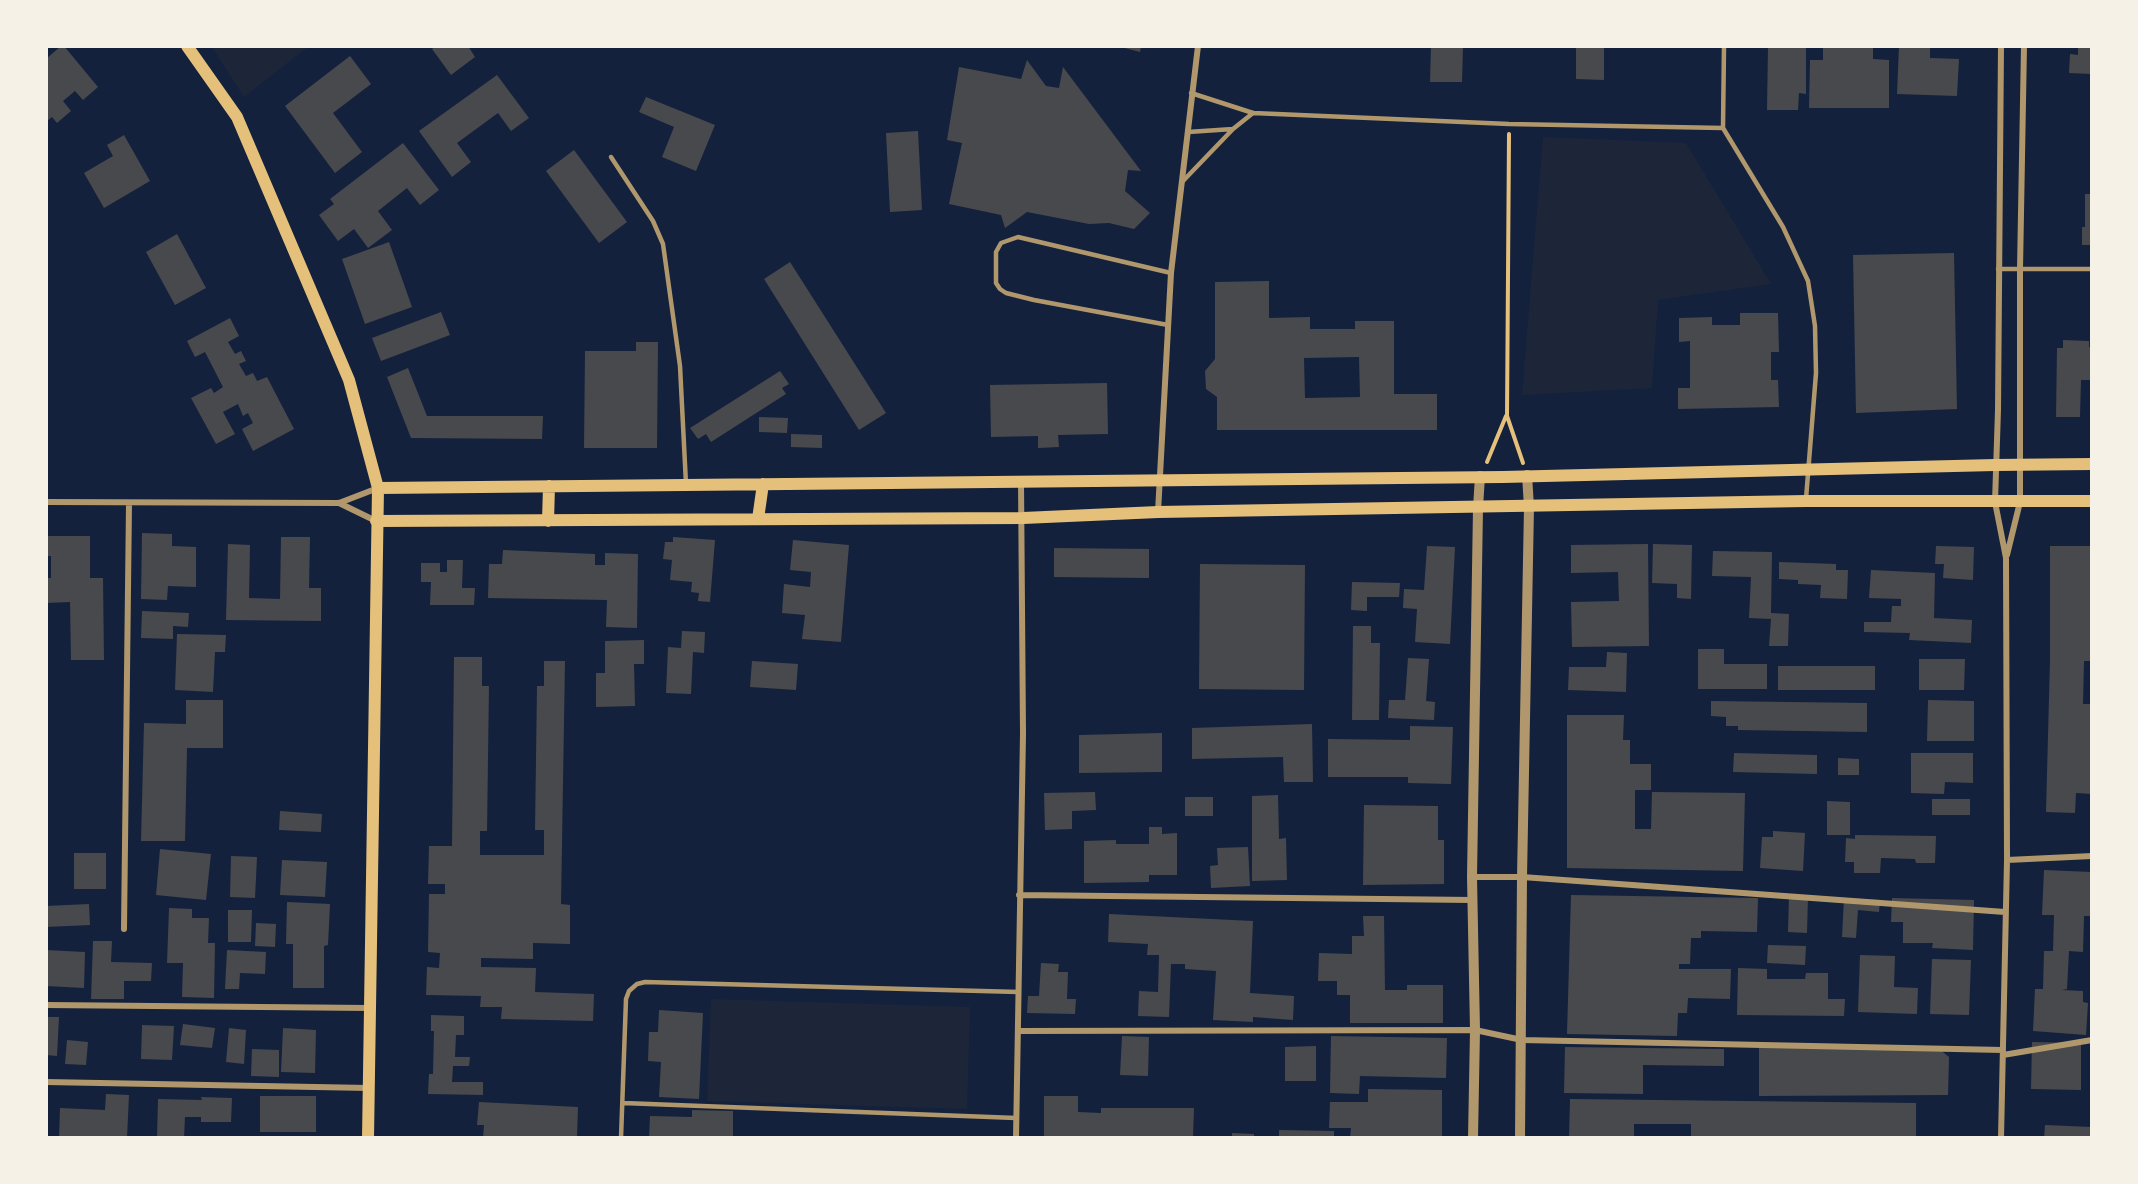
<!DOCTYPE html>
<style>
body{margin:0}
#map{position:relative;width:2138px;height:1184px;overflow:hidden;background:#14213d;font-family:"DM Sans",sans-serif}
canvas{display:block}
.frame{position:absolute;inset:0;border:48px solid #f6f1e7;pointer-events:none}
</style>
<div id="map">
<canvas width="2138" height="1184"></canvas>
<div class="frame"></div>
</div>
<script>
const c = document.querySelector('canvas').getContext('2d');
c.lineJoin = 'round';
function fillPath(path, color) { c.fillStyle = color; c.fill(path, 'evenodd'); }
const poly = rows => new Path2D(rows.map(r => 'M' + r).join(''));
function trace(path, color, width, dash) { c.strokeStyle = color; c.lineWidth = width; c.lineCap = dash ? 'butt' : 'round'; c.setLineDash(dash || []); c.stroke(path); }
fillPath(poly([
 [212,47,308,47,244,97],
 [1543,137,1686,143,1771,284,1658,300,1652,388,1522,395],
 [711,999,970,1007,967,1109,707,1101]
]), '#1d2539');
fillPath(poly([
 [61,46,64,46,98,87,83,100,75,91,63,101,71,111,57,123,52,117,46,122,46,59],
 [436,46,468,46,475,57,451,75,432,49],
 [1117,46,1141,46,1140,52],
 [1431,46,1463,46,1462,82,1430,82],
 [1576,46,1604,46,1604,80,1576,79],
 [1768,46,1806,46,1806,94,1799,93,1798,110,1767,110],
 [1823,46,1873,46,1873,59,1889,60,1889,108,1809,108,1810,60,1823,60],
 [1899,46,1930,46,1930,58,1959,59,1957,96,1897,94],
 [2078,46,2092,46,2092,74,2069,73,2070,54,2078,55],
 [350,56,371,84,333,113,362,152,335,173,285,106],
 [1027,60,1046,86,1059,88,1063,67,1141,171,1128,170,1125,191,1150,213,1134,229,1109,223,1089,224,1027,212,1005,228,1001,215,949,204,962,143,947,140,959,67,1021,79],
 [497,75,529,118,511,131,498,113,457,143,471,162,452,177,419,131],
 [646,97,715,125,696,171,662,157,674,127,639,112],
 [918,131,922,210,890,212,886,133],
 [124,135,150,181,104,208,84,173,113,156,107,145],
 [403,143,439,190,420,205,407,188,378,211,392,230,368,248,354,229,338,241,319,215,334,204,330,199],
 [574,150,627,222,599,243,546,171],
 [2085,194,2092,194,2092,245,2082,245,2082,227,2085,227],
 [177,234,206,288,175,305,146,252],
 [389,242,412,307,365,324,342,259],
 [1954,253,1957,409,1856,413,1853,255],
 [790,262,886,413,859,430,764,279],
 [1269,281,1269,318,1310,317,1310,329,1355,329,1355,321,1394,321,1394,394,1437,394,1437,430,1217,430,1217,397,1206,389,1205,371,1215,359,1215,282],
 [1359,357,1360,397,1305,398,1304,358],
 [441,312,450,335,381,361,372,338],
 [1740,313,1778,313,1779,352,1771,352,1771,380,1778,380,1779,407,1678,409,1678,388,1690,388,1690,341,1679,342,1679,318,1712,317,1712,325,1740,325],
 [230,318,239,336,228,342,235,354,241,351,246,361,239,364,246,376,253,373,257,381,267,377,294,429,253,451,242,429,253,423,248,413,243,416,238,404,223,412,235,434,216,444,191,398,211,388,214,393,223,387,205,352,195,357,187,341],
 [2063,340,2089,341,2089,347,2092,348,2092,380,2081,380,2080,417,2056,417,2057,348,2063,348],
 [636,342,658,342,657,448,584,448,585,351,636,351],
 [408,368,427,416,543,416,542,439,411,438,387,377],
 [780,371,789,384,782,388,786,394,711,442,706,434,698,439,690,428],
 [1107,383,1108,434,1058,435,1059,447,1038,448,1038,436,991,437,990,385],
 [759,417,788,418,787,433,759,432],
 [791,434,822,435,822,448,791,447],
 [142,533,172,534,172,546,196,547,196,587,168,586,167,600,141,599],
 [46,536,90,536,90,578,103,578,104,660,71,660,70,602,46,603,46,578,51,578,51,556,46,556],
 [281,537,310,537,309,588,321,588,321,621,226,620,228,544,250,545,249,598,280,599],
 [673,537,715,540,710,602,698,601,699,593,691,592,692,582,670,580,672,560,663,559,665,542,673,542],
 [793,540,849,545,841,642,802,639,805,615,782,613,784,584,810,587,811,572,790,570],
 [1648,544,1649,646,1572,647,1571,602,1619,601,1618,572,1571,573,1571,545],
 [1653,544,1692,545,1691,599,1677,598,1677,584,1652,583],
 [1427,546,1455,547,1450,644,1415,642,1417,609,1403,608,1404,589,1424,590],
 [1936,546,1974,547,1973,580,1943,578,1944,564,1935,564],
 [2050,546,2092,546,2092,661,2084,661,2083,704,2092,704,2092,794,2076,793,2075,813,2046,812,2050,660],
 [1054,548,1149,549,1149,578,1054,577],
 [503,550,595,554,595,565,605,565,605,553,638,554,637,628,606,627,607,600,488,598,489,564,502,564],
 [1713,551,1772,552,1771,613,1789,614,1788,646,1769,646,1771,619,1749,618,1751,577,1712,576],
 [447,560,463,560,462,588,475,588,474,605,430,605,431,582,421,582,421,563,440,563,440,572,447,572],
 [1779,562,1836,564,1836,570,1848,570,1847,599,1820,598,1821,585,1798,584,1798,580,1779,579],
 [1200,564,1305,565,1304,690,1199,689],
 [1871,570,1935,573,1934,618,1972,620,1971,643,1909,640,1910,633,1864,632,1864,622,1891,622,1892,606,1901,606,1901,599,1869,598],
 [1352,582,1400,583,1399,597,1367,597,1367,611,1351,610],
 [142,611,189,613,188,627,173,626,173,639,141,638],
 [1353,626,1371,626,1371,643,1380,643,1379,720,1352,720],
 [682,631,705,632,704,653,693,652,691,694,666,693,668,647,681,648],
 [177,634,226,635,225,652,215,652,213,692,175,690],
 [644,640,644,664,634,664,635,706,596,707,596,673,605,673,605,641],
 [1698,649,1724,649,1724,664,1767,664,1767,689,1698,689],
 [1607,652,1627,653,1626,692,1568,690,1569,667,1606,667],
 [454,657,482,657,482,686,489,686,487,831,480,831,480,855,544,855,544,830,535,830,537,686,544,686,544,661,565,661,561,904,570,905,570,944,533,943,533,959,481,958,481,967,536,968,535,992,594,994,593,1021,501,1019,502,1007,480,1007,481,996,426,995,427,967,439,968,440,953,428,952,429,894,445,894,445,884,428,884,429,846,452,846],
 [1408,658,1429,659,1426,701,1435,702,1434,720,1388,718,1389,700,1405,700],
 [1919,659,1965,659,1964,690,1919,690],
 [752,661,798,664,796,690,750,687],
 [1778,666,1875,666,1875,690,1778,690],
 [186,700,223,700,223,748,187,748,185,841,141,841,144,723,186,724],
 [1928,700,1974,701,1974,741,1927,741],
 [1711,701,1867,703,1867,732,1738,730,1738,726,1726,726,1726,717,1711,716],
 [1567,715,1624,715,1623,740,1630,740,1630,764,1651,764,1651,790,1635,790,1635,829,1651,829,1652,792,1745,793,1743,871,1567,868],
 [1312,724,1313,782,1284,782,1283,757,1192,759,1192,728],
 [1410,726,1453,727,1451,784,1408,783,1408,777,1328,777,1328,739,1410,740],
 [1162,733,1162,772,1079,773,1079,735],
 [1734,753,1817,755,1817,774,1733,772],
 [1911,753,1973,753,1973,783,1945,782,1944,794,1911,793],
 [1838,758,1859,759,1859,775,1838,775],
 [1095,792,1096,810,1072,811,1072,829,1045,830,1044,793],
 [1278,795,1279,839,1286,838,1287,880,1252,881,1252,796],
 [1185,797,1213,797,1213,816,1185,816],
 [1932,799,1970,799,1970,815,1932,815],
 [1827,801,1850,802,1850,835,1827,835],
 [1364,805,1438,806,1438,840,1444,840,1444,884,1363,885],
 [280,811,322,814,321,832,279,830],
 [1149,827,1162,827,1162,834,1177,833,1177,875,1149,875,1149,882,1084,883,1084,841,1116,840,1116,844,1149,844],
 [1773,831,1805,833,1803,871,1760,868,1762,837,1773,837],
 [1855,835,1936,836,1935,863,1916,863,1915,859,1881,858,1880,873,1854,873,1854,862,1845,862,1846,838,1855,839],
 [1248,847,1250,886,1211,888,1210,866,1218,865,1217,848],
 [160,849,211,854,206,900,156,895],
 [74,853,106,853,106,889,74,889],
 [231,856,257,857,255,898,230,897],
 [282,860,327,862,325,897,280,895],
 [2044,870,2092,872,2092,916,2084,916,2083,952,2069,951,2067,989,2062,990,2083,991,2083,1002,2088,1003,2086,1035,2033,1031,2035,989,2043,989,2044,951,2053,951,2054,915,2042,915],
 [1571,895,1758,898,1757,932,1701,931,1701,938,1691,938,1690,964,1679,964,1679,969,1731,969,1730,999,1688,998,1687,1013,1678,1013,1677,1036,1567,1034],
 [1789,896,1808,896,1807,933,1788,932],
 [1844,898,1880,900,1879,912,1858,910,1856,938,1842,937],
 [1892,898,1974,900,1973,950,1932,948,1933,943,1903,943,1903,922,1891,922],
 [287,902,330,904,328,945,324,946,324,988,293,988,293,944,286,944],
 [89,904,90,925,46,927,46,906],
 [169,908,192,909,192,918,209,918,208,943,215,943,214,998,182,997,183,963,167,963],
 [228,910,252,910,251,942,228,942],
 [1109,914,1253,921,1250,993,1294,996,1293,1020,1253,1017,1253,1022,1213,1020,1216,971,1185,969,1185,964,1171,964,1169,1017,1138,1016,1139,991,1158,992,1159,955,1147,955,1148,944,1108,942],
 [1363,916,1384,916,1385,990,1407,990,1407,985,1443,985,1443,1023,1350,1023,1350,995,1337,995,1337,981,1318,981,1319,953,1352,954,1352,936,1364,936],
 [256,923,276,924,275,947,255,946],
 [93,941,112,941,111,962,152,963,151,981,124,981,124,999,91,999],
 [1768,945,1806,946,1805,965,1767,963],
 [46,950,85,952,84,988,46,986],
 [227,950,266,952,265,974,240,973,239,989,225,989],
 [1860,955,1895,956,1894,987,1918,988,1917,1014,1858,1012],
 [1932,959,1971,960,1969,1015,1930,1014],
 [1041,963,1059,964,1058,972,1068,972,1067,999,1076,999,1075,1014,1027,1013,1028,996,1039,996],
 [1738,968,1767,969,1767,979,1805,979,1806,973,1828,973,1828,999,1845,999,1844,1016,1737,1015],
 [659,1010,703,1013,699,1099,659,1097,661,1062,648,1061,649,1032,658,1032],
 [431,1015,464,1016,464,1035,456,1035,455,1057,470,1057,469,1066,453,1066,452,1082,483,1082,483,1095,428,1094,429,1074,433,1074,434,1031,431,1031],
 [46,1017,59,1017,57,1056,46,1055],
 [183,1024,215,1028,212,1048,180,1045],
 [142,1025,174,1026,172,1060,141,1059],
 [229,1028,246,1030,244,1064,226,1062],
 [283,1028,316,1030,315,1073,281,1072],
 [1122,1036,1149,1037,1148,1076,1120,1075],
 [1331,1036,1447,1038,1446,1078,1360,1076,1359,1094,1330,1093],
 [67,1040,88,1042,86,1065,65,1064],
 [2032,1042,2081,1043,2081,1090,2031,1089],
 [1316,1046,1316,1081,1285,1081,1285,1047],
 [1565,1047,1724,1049,1724,1066,1643,1065,1643,1094,1564,1093],
 [1759,1048,1938,1048,1949,1057,1948,1095,1759,1096],
 [252,1049,279,1050,279,1077,251,1076],
 [1368,1089,1442,1090,1442,1138,1350,1138,1351,1128,1329,1128,1330,1102,1368,1102],
 [106,1094,129,1095,127,1138,59,1138,60,1108,105,1110],
 [260,1096,316,1096,316,1132,260,1132],
 [1044,1096,1078,1096,1078,1112,1101,1113,1101,1108,1194,1108,1193,1138,1044,1138],
 [201,1097,232,1098,231,1122,201,1122,201,1117,185,1117,184,1138,157,1138,158,1099,202,1100],
 [1570,1099,1916,1103,1916,1138,1691,1138,1691,1124,1634,1124,1634,1138,1569,1138],
 [479,1102,578,1107,577,1138,483,1138,484,1125,477,1125],
 [692,1110,733,1111,733,1138,649,1138,650,1116,692,1117],
 [2045,1125,2092,1127,2092,1138,2044,1138],
 [1279,1130,1334,1131,1334,1138,1279,1138],
 [1232,1133,1254,1134,1254,1138,1232,1138]
]), '#48494c');
trace(poly([
 [1509,134,1507,416,1523,463],
 [1487,462,1506,416]
]), '#e5c07b', 4);
trace(poly([
 [1191,93,1253,113,1509,124,1723,128],
 [1723,128,1783,227,1808,281,1815,326,1816,373,1806,499],
 [1723,128,1724,46],
 [1188,132,1233,129,1253,113],
 [611,157,653,221,663,244,680,366,686,484],
 [1183,181,1233,129],
 [1998,269,2092,269],
 [1168,325,1034,300,1006,293,1000,289,996,283,996,252,1001,243,1018,237,1171,273],
 [623,1103,1016,1118],
 [621,1138,626,999,629,991,637,984,645,982,1019,992]
]), '#b1986c', 4.5);
trace(poly([
 [2001,46,1998,410,1995,502,2006,558,2007,860,2001,1138],
 [46,502,339,503,378,488],
 [339,503,376,521],
 [1158,512,1171,273,1198,46],
 [2007,555,2020,502,2020,269,2024,46],
 [2007,860,2092,856],
 [1472,877,1522,877,2005,912],
 [1019,895,1473,900],
 [124,929,129,503],
 [46,1005,369,1008],
 [1018,1031,1475,1030,1522,1040,2003,1050],
 [2003,1055,2092,1040],
 [46,1082,369,1088],
 [1016,1138,1023,734,1021,481]
]), '#b1986c', 6);
trace(poly([
 [1473,1138,1475,1030,1472,877,1478,508,1480,476],
 [1520,1138,1522,877,1529,507,1527,475]
]), '#b1986c', 10);
trace(poly([
 [187,46,237,117,349,380,378,488,368,1138],
 [378,488,1503,477,1995,465,2092,464],
 [758,519,763,484],
 [376,521,1023,518,1158,512,1806,501,2092,501],
 [548,521,549,486]
]), '#e5c07b', 12);
</script>
